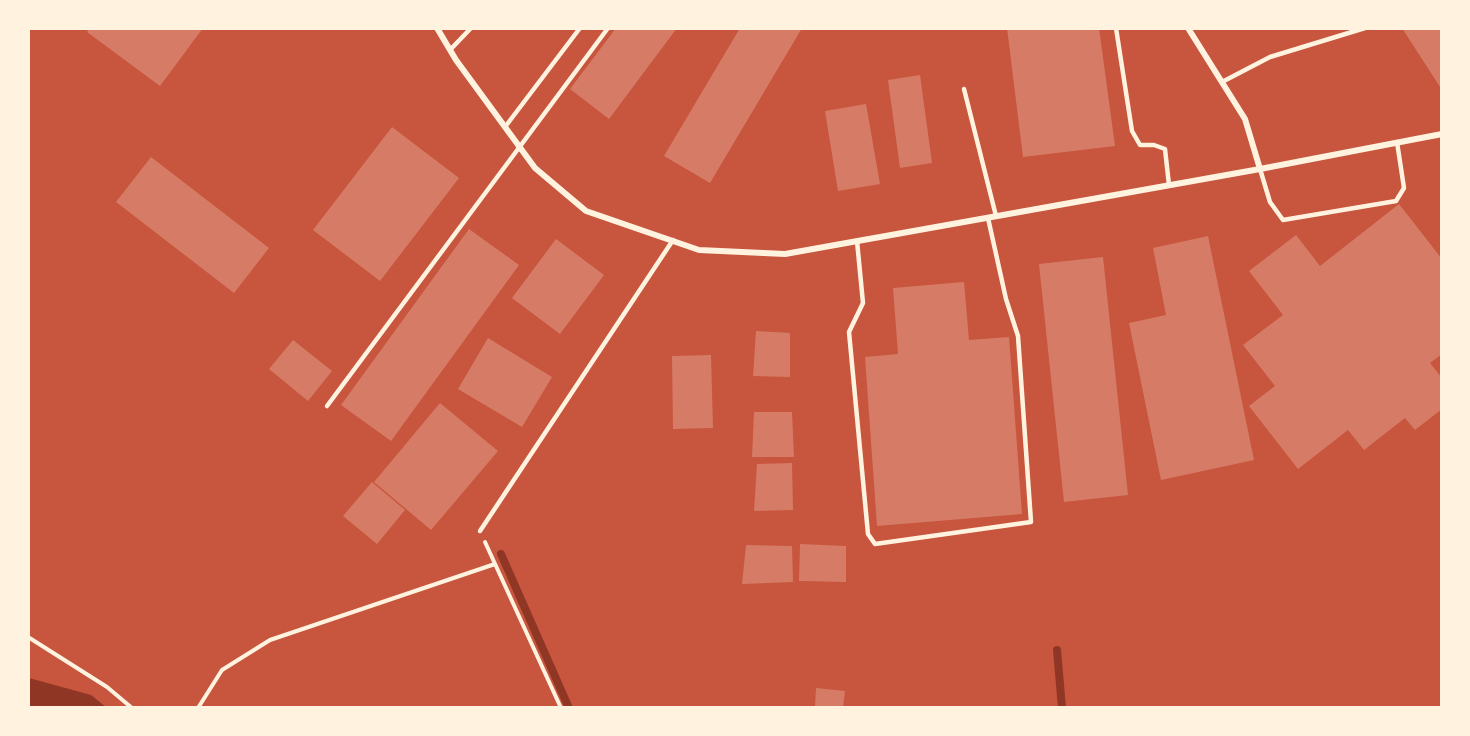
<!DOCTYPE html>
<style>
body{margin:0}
#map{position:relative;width:1470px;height:736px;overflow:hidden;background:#c8553d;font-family:Helvetica,sans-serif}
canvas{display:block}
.frame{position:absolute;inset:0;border:30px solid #fff3e0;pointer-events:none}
</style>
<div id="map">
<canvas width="1470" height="736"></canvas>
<div class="frame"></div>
</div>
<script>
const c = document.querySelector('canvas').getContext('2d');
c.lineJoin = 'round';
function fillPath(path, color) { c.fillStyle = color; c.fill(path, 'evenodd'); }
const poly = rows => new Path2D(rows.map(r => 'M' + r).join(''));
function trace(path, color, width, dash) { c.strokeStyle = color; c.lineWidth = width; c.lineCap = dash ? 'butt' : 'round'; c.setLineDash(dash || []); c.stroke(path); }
fillPath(poly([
 [29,678,91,695,106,707,29,707]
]), '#8f3625');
trace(poly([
 [501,554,569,708],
 [1057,650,1062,708]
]), '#8f3625', 8);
fillPath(poly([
 [90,28,203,28,160,86,87,32],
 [616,28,677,28,609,119,570,89],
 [740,28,802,28,710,183,664,156],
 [1007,28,1099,28,1115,146,1023,157],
 [1402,28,1442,28,1442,90],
 [920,75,932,163,900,168,888,80],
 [866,104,880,184,838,191,825,111],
 [392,127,459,178,380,281,313,230],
 [151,157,269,248,234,293,116,202],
 [1399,204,1442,259,1442,354,1430,363,1442,378,1442,409,1415,430,1405,418,1364,450,1348,430,1298,469,1249,406,1275,386,1243,345,1283,315,1249,271,1296,235,1320,266],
 [469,229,519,265,391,441,341,405],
 [1208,236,1254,460,1161,480,1129,323,1166,315,1153,248],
 [556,239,604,275,560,334,512,298],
 [1103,257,1128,495,1064,502,1039,264],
 [964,282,969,340,1009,337,1022,514,877,526,865,357,898,354,893,288],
 [756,331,790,333,790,377,753,376],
 [488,338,552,377,522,427,458,389],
 [293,340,332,371,308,401,269,369],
 [711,355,713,428,673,429,672,356],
 [440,403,498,451,431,530,374,482],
 [754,412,792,412,794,457,752,457],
 [792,463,793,510,754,511,757,464],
 [372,482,405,510,377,544,343,516],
 [800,544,846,546,846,582,799,581],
 [746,545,792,546,793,582,742,584],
 [816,688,845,691,843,708,815,708]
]), '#d67c66');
trace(poly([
 [485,542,561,708],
 [28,637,107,687,132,708],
 [198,708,222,670,270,640,495,564]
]), '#fff3e0', 4);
trace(poly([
 [1116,28,1132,131,1140,145,1154,145,1165,149,1169,185],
 [450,50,471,28],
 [1222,82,1270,57,1365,28],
 [964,89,996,216],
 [505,127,580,28],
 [1260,169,1270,202,1283,220,1396,201,1404,188,1397,142],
 [857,241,863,303,849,332,868,534,875,544,1031,522,1018,336,1006,299,988,218],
 [327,406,608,28],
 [480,531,673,240]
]), '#fff3e0', 4.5);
trace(poly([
 [437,28,456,60,535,168,586,211,699,250,785,254,1260,169,1442,134],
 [1188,28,1245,119,1260,169]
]), '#fff3e0', 6);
</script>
